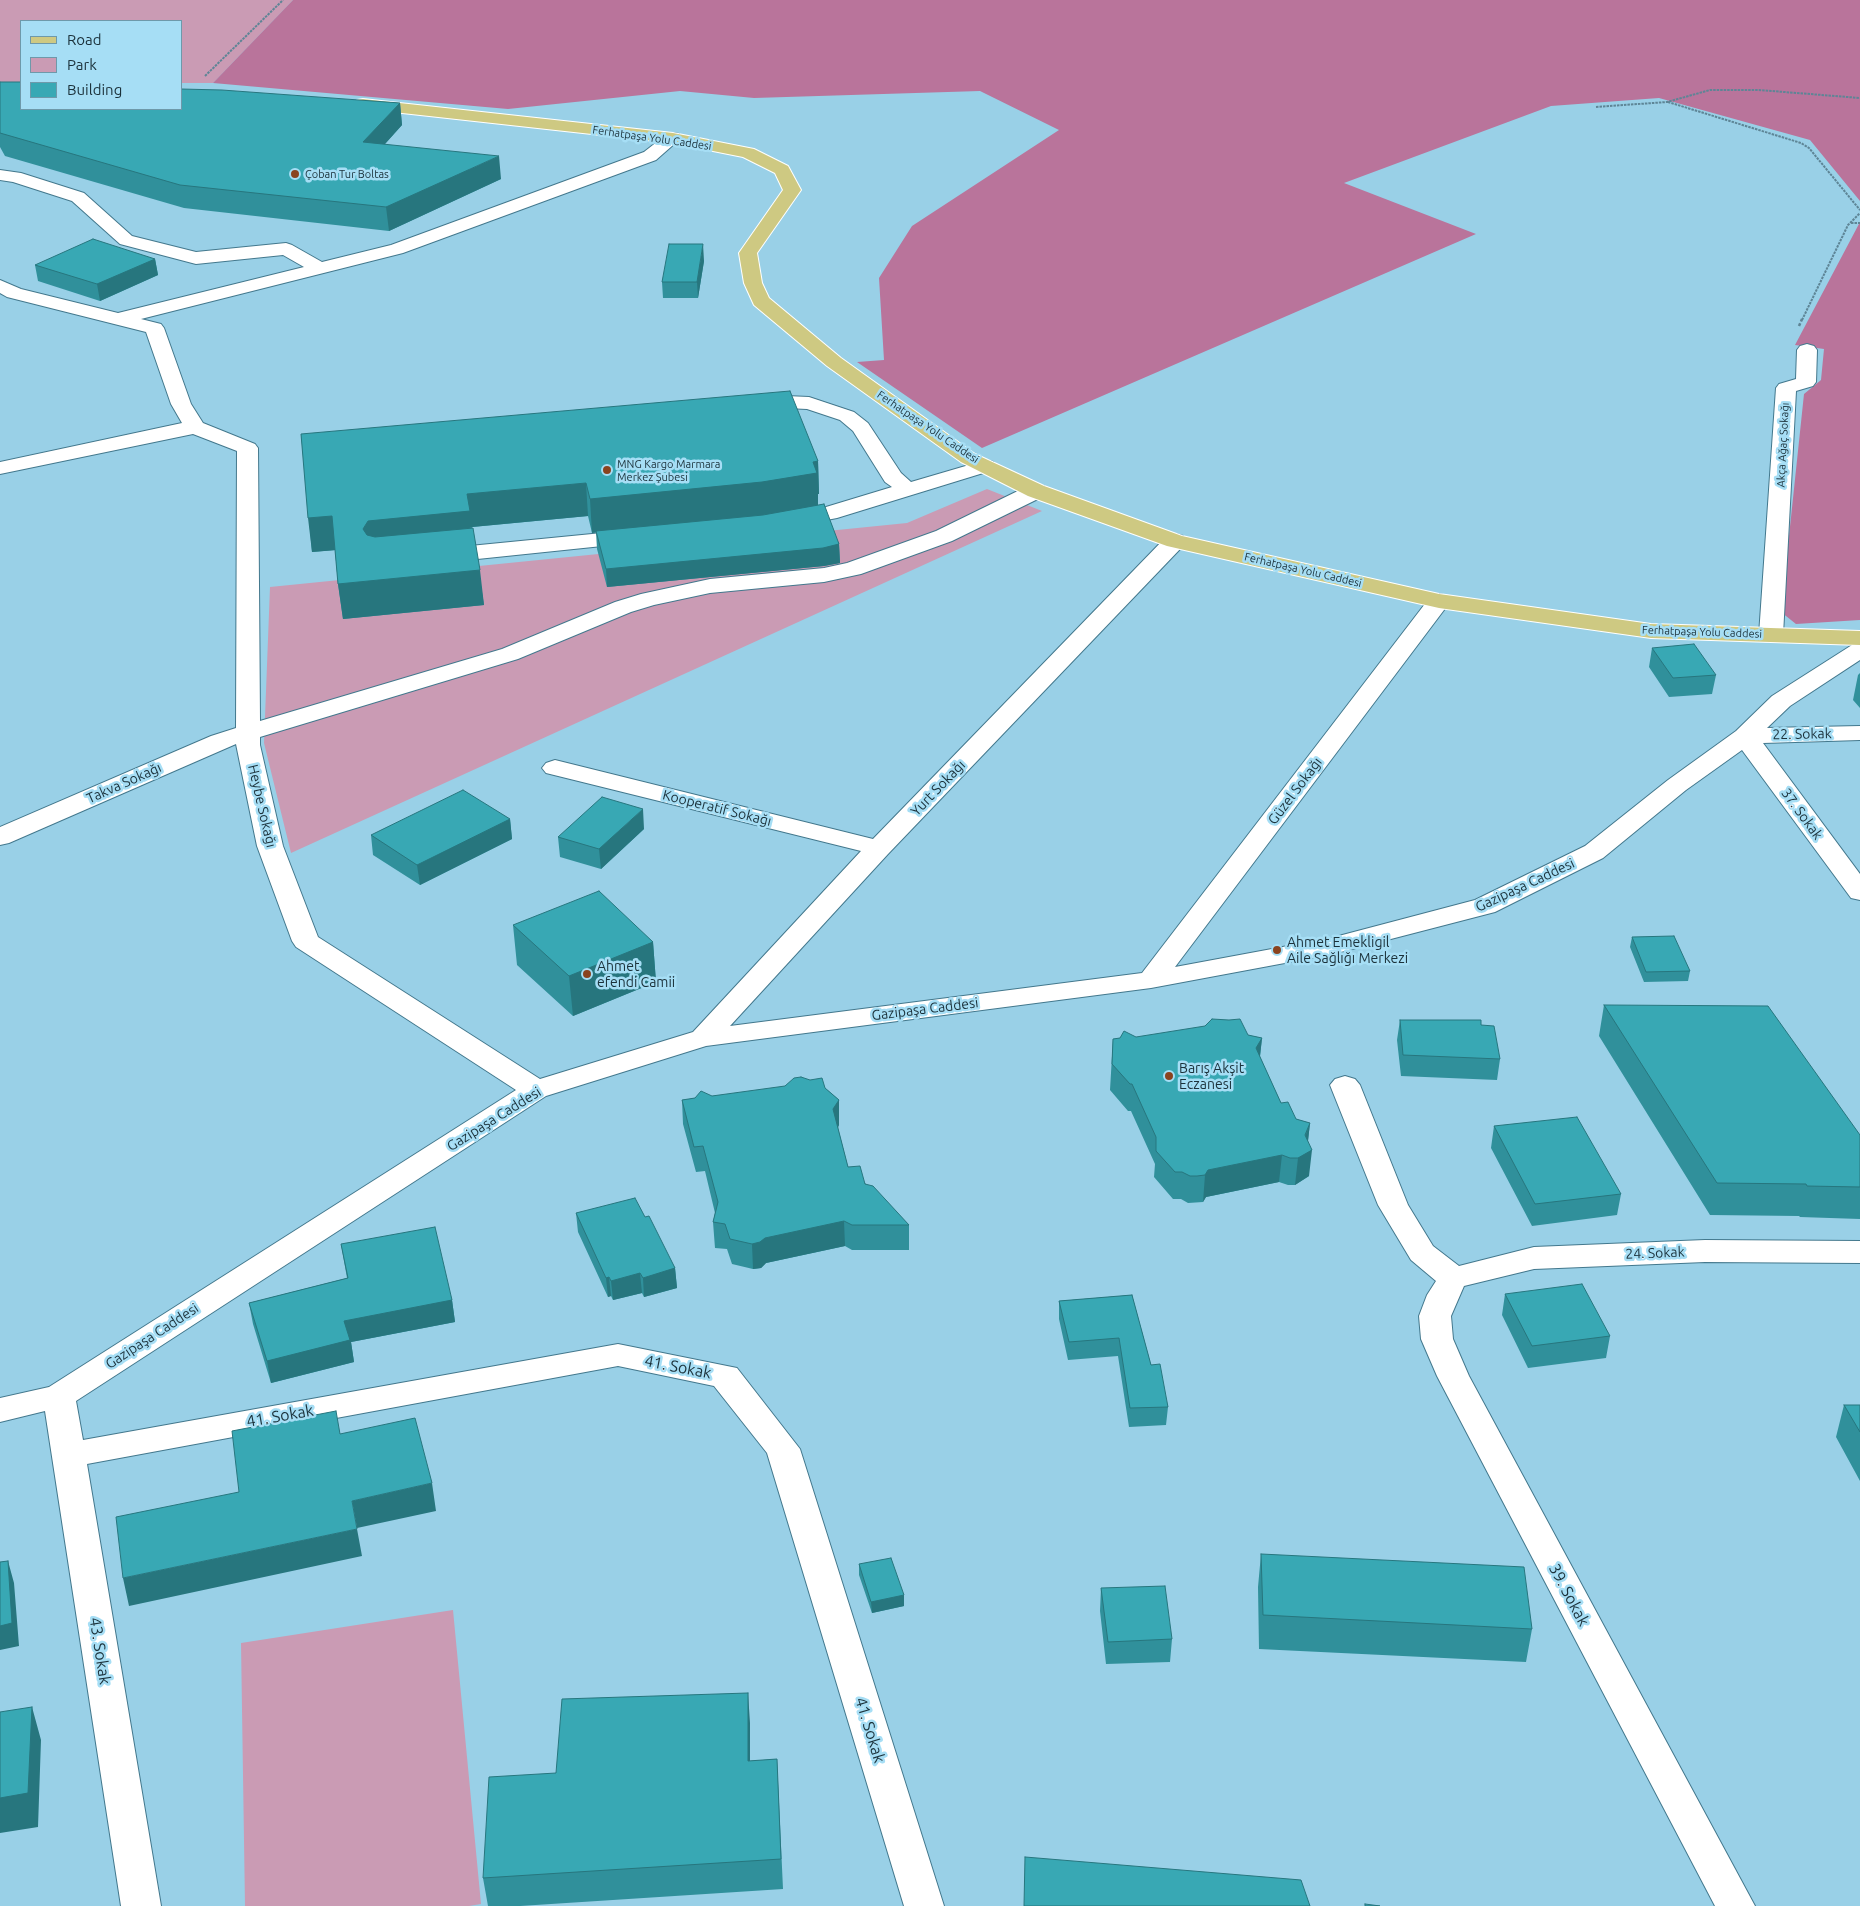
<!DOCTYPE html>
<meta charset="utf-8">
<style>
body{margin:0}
#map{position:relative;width:1860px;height:1906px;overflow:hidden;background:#99d0e7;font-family:Ubuntu,sans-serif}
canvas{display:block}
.legend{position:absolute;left:20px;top:20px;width:162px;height:90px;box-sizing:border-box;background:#a6def5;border:1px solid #6e99aa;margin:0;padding:6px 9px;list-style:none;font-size:15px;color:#1b313a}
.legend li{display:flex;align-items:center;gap:10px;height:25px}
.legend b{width:25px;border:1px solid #6e99aa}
</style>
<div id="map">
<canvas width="1860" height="1906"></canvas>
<ul class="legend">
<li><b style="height:6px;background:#cec982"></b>Road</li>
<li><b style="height:14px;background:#ca9bb4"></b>Park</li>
<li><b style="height:14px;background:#38a8b4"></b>Building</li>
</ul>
</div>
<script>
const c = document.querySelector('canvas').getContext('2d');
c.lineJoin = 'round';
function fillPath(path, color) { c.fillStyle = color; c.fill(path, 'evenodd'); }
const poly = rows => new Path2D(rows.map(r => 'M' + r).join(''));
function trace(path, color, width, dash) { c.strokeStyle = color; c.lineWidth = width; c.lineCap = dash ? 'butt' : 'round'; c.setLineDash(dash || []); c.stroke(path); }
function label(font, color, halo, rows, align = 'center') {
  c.font = font + ' Ubuntu,sans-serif'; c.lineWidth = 5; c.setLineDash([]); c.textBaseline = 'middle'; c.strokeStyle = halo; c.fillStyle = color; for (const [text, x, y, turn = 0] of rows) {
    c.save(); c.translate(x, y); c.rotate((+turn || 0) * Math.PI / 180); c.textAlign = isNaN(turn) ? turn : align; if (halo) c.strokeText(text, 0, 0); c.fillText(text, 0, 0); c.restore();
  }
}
fillPath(poly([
 [0,0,293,0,213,83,181,83,181,21,21,21,21,82,0,82],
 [987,489,1042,511,291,853,264,743,270,587,907,523],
 [453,1610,481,1904,469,1906,245,1906,241,1643]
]), '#ca9bb4');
fillPath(poly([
 [293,0,1860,0,1860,201,1810,140,1659,98,1551,106,1344,183,1476,234,982,448,857,362,884,360,879,278,912,226,1059,130,980,91,754,98,680,91,508,109,213,83],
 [1860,222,1860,620,1796,624,1781,612,1804,394,1821,380,1824,349,1795,345]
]), '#b9749b');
const minor = poly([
 [673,133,679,134,681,138,656,160,403,253,141,319,161,324,164,328,191,404,203,423,255,444,258,448,260,721,502,649,615,602,641,594,710,579,824,568,847,563,936,531,1028,486,1036,485,1044,486,1047,491,1044,496,952,541,861,574,824,582,710,593,654,605,631,612,518,659,260,737,260,745,283,846,318,937,540,1079,693,1032,861,851,546,773,542,768,546,763,555,760,873,839,1167,536,1175,534,1183,536,1186,541,1183,546,888,854,730,1026,1142,973,1431,596,1439,594,1447,596,1450,601,1447,606,1175,967,1331,938,1475,900,1585,846,1668,780,1736,731,1772,696,1852,645,1860,643,1860,660,1790,706,1767,728,1860,726,1860,740,1763,743,1860,874,1860,900,1851,898,1742,750,1686,790,1603,858,1495,912,1333,954,1151,988,706,1046,546,1096,76,1401,83,1440,618,1344,737,1368,800,1449,944,1906,904,1906,767,1453,714,1386,618,1366,87,1464,161,1906,121,1906,45,1411,0,1422,0,1398,49,1387,516,1090,296,947,292,941,257,846,236,744,9,843,0,845,0,827,211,736,236,728,237,451,193,434,0,474,0,462,182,423,171,404,146,332,7,297,0,293,0,280,21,289,118,313,304,267,283,255,196,264,120,244,72,201,13,182,0,180,0,170,21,173,84,193,132,236,196,252,286,243,292,245,322,262,391,245,644,152,667,134,673,133],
 [1807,344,1814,346,1817,350,1816,382,1813,386,1796,391,1783,635,1779,640,1771,642,1763,640,1759,635,1776,388,1779,384,1796,379,1797,350,1800,346,1807,344],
 [786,396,809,397,854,412,868,423,901,473,911,482,986,460,993,462,997,466,993,470,837,518,790,527,782,525,779,520,782,515,826,507,892,487,885,482,853,431,840,420,807,409,786,408,759,411,752,409,749,405,752,401,759,399,786,396],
 [633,530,641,532,644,537,641,542,439,563,431,561,428,556,431,551,439,549,633,530],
 [1345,1076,1355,1079,1360,1085,1408,1205,1433,1246,1459,1266,1534,1247,1705,1240,1860,1241,1860,1263,1705,1262,1534,1269,1464,1286,1451,1316,1453,1339,1469,1376,1755,1906,1715,1906,1437,1376,1421,1339,1419,1316,1427,1295,1436,1281,1411,1260,1378,1205,1330,1085,1335,1079,1345,1076]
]);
const major = poly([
 [363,99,673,133,754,149,788,166,801,190,757,253,762,283,769,298,841,358,975,454,1044,486,1182,536,1439,594,1651,624,1860,631,1860,645,1651,638,1439,608,1167,546,1028,496,961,462,827,366,754,305,744,283,739,253,783,190,775,173,743,157,673,143,357,108,355,104,357,100,363,99]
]);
trace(minor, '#43788d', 2);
trace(major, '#fff', 2);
trace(poly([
 [205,76,283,0],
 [1668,102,1801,143,1809,148,1860,210],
 [1596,107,1667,102,1710,90,1759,90,1860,98],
 [1851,223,1860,223],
 [1802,320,1848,225,1860,213]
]), '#5e8596', 2, [2.5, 1]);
trace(poly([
 [1799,326,1802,319]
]), '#5e8596', 2.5, [3, 2]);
fillPath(minor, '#fff');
fillPath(major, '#cec982');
fillPath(poly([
 [0,82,400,103,402,125,385,144,501,179,389,231,184,208,5,156,0,147],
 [155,259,158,275,100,301,38,281,35,265],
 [704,261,698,298,663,298,662,282],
 [301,434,818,461,819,494,818,494,818,505,839,544,840,563,824,566,607,587,597,549,596,532,592,533,588,516,472,527,484,605,343,619,338,584,335,550,312,552],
 [1652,648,1716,675,1712,694,1669,697,1649,667],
 [1860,673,1860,708,1853,700,1858,675],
 [510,819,512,839,420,885,373,855,371,835],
 [644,829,601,869,560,857,558,837],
 [513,925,653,942,656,982,573,1016,517,965],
 [1632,937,1690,971,1688,981,1644,982,1630,947],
 [1604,1005,1860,1135,1860,1219,1800,1217,1799,1216,1710,1215,1599,1036],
 [1400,1020,1481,1025,1500,1059,1497,1080,1401,1076,1397,1040],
 [1248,1035,1262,1038,1260,1057,1281,1103,1296,1119,1310,1123,1308,1141,1309,1176,1295,1185,1288,1185,1279,1182,1206,1197,1203,1202,1188,1203,1181,1199,1173,1199,1154,1177,1155,1164,1131,1111,1128,1111,1110,1090,1113,1039,1136,1037],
 [825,1088,839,1100,839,1125,838,1128,848,1167,909,1225,909,1250,852,1250,845,1246,766,1263,761,1268,753,1269,732,1264,727,1249,715,1248,713,1222,715,1213,705,1171,696,1172,683,1124,682,1100,712,1096],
 [1494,1126,1621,1194,1617,1215,1532,1226,1491,1148],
 [576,1213,645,1217,675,1268,677,1288,644,1297,642,1293,613,1300,611,1296,608,1297,578,1232],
 [341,1244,452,1300,455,1322,351,1342,354,1362,271,1383,253,1324,249,1303,347,1278],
 [1505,1294,1610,1336,1606,1358,1528,1368,1502,1315],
 [1132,1295,1151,1365,1168,1407,1166,1425,1129,1427,1118,1356,1068,1360,1059,1319,1059,1301],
 [1844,1405,1860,1405,1860,1481,1836,1437],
 [1261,1554,1532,1629,1526,1662,1259,1649,1258,1587],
 [859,1564,904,1595,904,1606,872,1613,859,1575],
 [1101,1588,1172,1639,1170,1662,1106,1664,1100,1611],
 [750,1723,750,1761,777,1759,783,1889,520,1906,488,1906,483,1878,556,1773]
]), '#30909b');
fillPath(poly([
 [400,103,402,125,366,165,363,142],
 [499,156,501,179,389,231,386,207],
 [703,244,704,261,698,298,697,282],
 [155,259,158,275,100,301,97,284],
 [818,461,819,494,818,494,818,506,763,515,592,533,590,499],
 [586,483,588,516,472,527,367,563,363,529,368,521,467,494],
 [332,516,337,550,312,552,308,518],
 [839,544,840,563,824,566,607,587,606,569],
 [480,570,484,605,343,619,338,584],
 [643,809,644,829,601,869,599,849],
 [510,819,512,839,420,885,417,865],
 [653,942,656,982,573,1016,569,976],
 [1262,1038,1259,1064,1256,1048],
 [839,1100,839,1125,833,1134,833,1109],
 [1310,1123,1307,1149,1312,1150,1309,1176,1295,1185,1298,1158],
 [1282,1155,1279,1182,1206,1197,1203,1202,1205,1175,1208,1170],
 [844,1221,845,1246,766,1263,761,1268,753,1269,752,1244,765,1238],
 [675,1268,677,1288,644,1297,643,1278],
 [640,1273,642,1293,613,1300,611,1281],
 [609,1277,611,1296,608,1297,606,1278],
 [452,1300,455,1322,351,1342,354,1362,271,1383,267,1361,344,1321],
 [432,1483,436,1511,357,1528,352,1501],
 [357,1529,362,1556,129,1606,123,1578],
 [8,1561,14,1583,19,1646,0,1650,0,1626],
 [904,1595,904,1606,872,1613,871,1602],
 [748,1693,750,1723,750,1792,748,1761],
 [32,1707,41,1740,38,1827,0,1833,0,1798]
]), '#27767e');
const building = poly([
 [0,82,21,82,21,109,181,109,181,89,222,90,400,103,363,142,499,156,386,207,180,185,0,133,0,82],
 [93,239,155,259,97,284,35,265,93,239],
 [669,244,703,244,697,282,662,282,669,244],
 [790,391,818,461,813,462,817,473,762,482,590,499,586,483,467,494,470,511,368,521,363,529,367,535,375,537,473,528,480,570,338,584,332,516,308,518,301,434,790,391],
 [824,504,839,544,823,548,606,569,596,531,763,515,824,504],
 [1694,644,1716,675,1673,678,1652,648,1694,644],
 [463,790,510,819,417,865,371,835,463,790],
 [602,797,643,809,599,849,558,837,602,797],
 [599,891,653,942,569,976,513,925,599,891],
 [1674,936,1690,971,1646,972,1632,937,1674,936],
 [1604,1005,1768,1006,1860,1135,1860,1187,1807,1186,1806,1184,1717,1183,1604,1005],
 [1212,1019,1229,1020,1240,1019,1248,1035,1262,1038,1256,1048,1281,1103,1288,1102,1296,1119,1310,1123,1305,1135,1312,1150,1298,1158,1290,1158,1282,1155,1208,1170,1205,1175,1197,1176,1190,1176,1182,1172,1175,1172,1156,1151,1156,1137,1132,1084,1130,1084,1112,1064,1113,1039,1120,1038,1124,1031,1136,1037,1205,1026,1212,1019],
 [1400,1020,1481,1020,1481,1025,1494,1026,1500,1059,1403,1055,1400,1020],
 [801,1077,810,1080,822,1078,825,1088,839,1100,833,1109,848,1167,860,1166,865,1184,873,1186,909,1225,852,1225,844,1221,765,1238,760,1242,752,1244,730,1239,725,1224,713,1222,718,1202,703,1146,694,1147,682,1100,695,1098,701,1091,712,1096,785,1086,794,1078,801,1077],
 [1577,1117,1621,1194,1535,1204,1494,1126,1577,1117],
 [635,1198,645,1217,649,1216,675,1268,643,1278,640,1273,611,1281,609,1277,606,1278,576,1213,635,1198],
 [435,1227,452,1300,344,1321,350,1340,267,1361,249,1303,348,1278,341,1244,435,1227],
 [1582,1284,1610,1336,1532,1346,1505,1294,1582,1284],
 [1132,1295,1151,1365,1160,1364,1168,1407,1130,1408,1119,1338,1069,1342,1059,1301,1132,1295],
 [1844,1405,1860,1405,1860,1432,1844,1405],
 [336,1411,340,1434,415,1418,432,1483,352,1501,357,1529,123,1578,116,1517,239,1492,232,1431,336,1411],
 [1261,1554,1524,1567,1532,1629,1263,1615,1261,1554],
 [891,1558,904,1595,871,1602,859,1564,891,1558],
 [8,1561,12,1623,0,1626,0,1562,8,1561],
 [1165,1586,1172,1639,1108,1642,1101,1588,1165,1586],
 [748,1693,748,1761,777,1759,781,1859,483,1878,489,1777,556,1773,562,1699,748,1693],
 [32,1707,28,1793,0,1798,0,1712,32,1707],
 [1025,1857,1301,1880,1310,1906,1024,1906,1025,1857],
 [1365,1904,1380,1906,1365,1906,1365,1904]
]);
fillPath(building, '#38a8b4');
trace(building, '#27767e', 1);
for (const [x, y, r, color] of [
 [295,174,5,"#8a431f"],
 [607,470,5,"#8a431f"],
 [1277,950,5,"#8a431f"],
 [587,974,5,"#8a431f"],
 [1169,1076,5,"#8a431f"]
]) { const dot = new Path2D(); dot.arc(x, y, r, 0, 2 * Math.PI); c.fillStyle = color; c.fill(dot); trace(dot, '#a6def5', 2); }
label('11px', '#1b313a', '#a6def5', [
 ["Ferhatpaşa Yolu Caddesi",652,138,8],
 ["Ferhatpaşa Yolu Caddesi",928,427,34],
 ["Akça Ağaç Sokağı",1783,445,-87],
 ["Ferhatpaşa Yolu Caddesi",1303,570,13],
 ["Ferhatpaşa Yolu Caddesi",1702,632,2]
]);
label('11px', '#1b313a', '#a6def5', [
 ["Çoban Tur Boltas",305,174],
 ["MNG Kargo Marmara",617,464],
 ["Merkez Şubesi",617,477]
], 'left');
label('14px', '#1b313a', '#a6def5', [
 ["22. Sokak",1802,734,-1],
 ["Takva Sokağı",124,783,-24],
 ["Yurt Sokağı",938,788,-46],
 ["Güzel Sokağı",1295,791,-53],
 ["Heybe Sokağı",262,806,77],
 ["Kooperatif Sokağı",717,808,14],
 ["37. Sokak",1802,814,54],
 ["Gazipaşa Caddesi",1525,885,-25],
 ["Gazipaşa Caddesi",925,1009,-7],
 ["Gazipaşa Caddesi",494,1119,-32],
 ["24. Sokak",1655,1253,-2],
 ["Gazipaşa Caddesi",152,1336,-33]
]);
label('14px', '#1b313a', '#a6def5', [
 ["Ahmet Emekligil",1287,942],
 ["Aile Sağlığı Merkezi",1287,958],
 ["Ahmet",597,966],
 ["efendi Camii",597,982],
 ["Barış Akşit",1179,1068],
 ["Eczanesi",1179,1084]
], 'left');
label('16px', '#1b313a', '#a6def5', [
 ["41. Sokak",678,1367,11],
 ["41. Sokak",280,1416,-10],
 ["39. Sokak",1569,1595,62],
 ["43. Sokak",100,1651,81],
 ["41. Sokak",870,1730,73]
]);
</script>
